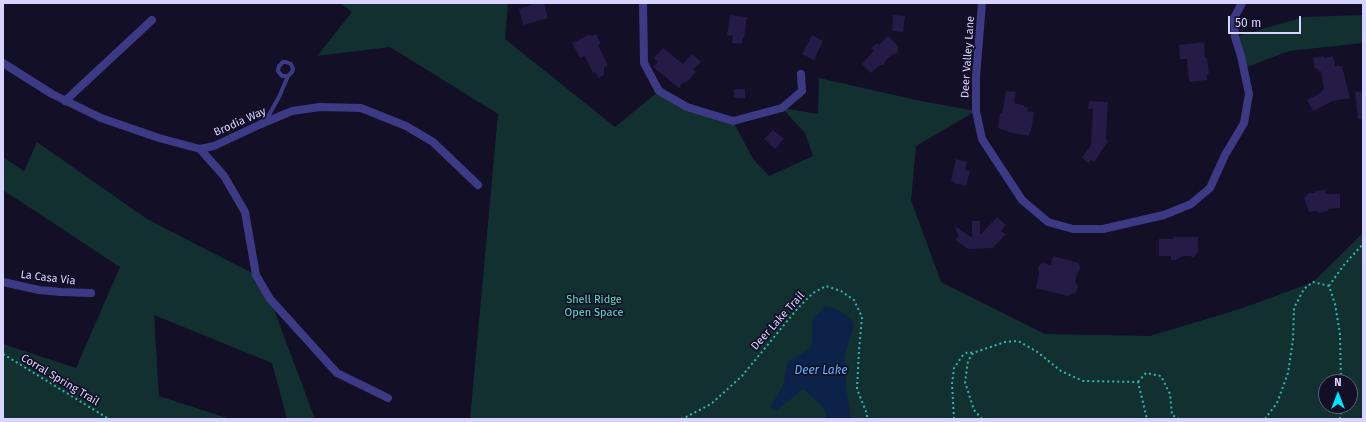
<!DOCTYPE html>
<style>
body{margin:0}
#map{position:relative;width:1366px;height:422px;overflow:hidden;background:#130f26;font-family:"Fira Sans",sans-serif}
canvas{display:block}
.frame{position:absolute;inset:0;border:4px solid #d9d4ff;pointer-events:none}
.north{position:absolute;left:1318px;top:374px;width:40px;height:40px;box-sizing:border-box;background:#130f26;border:1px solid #625e7d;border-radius:50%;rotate:0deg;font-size:11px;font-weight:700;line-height:16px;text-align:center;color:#d9d4ff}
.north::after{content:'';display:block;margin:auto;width:14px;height:18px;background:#00e5ff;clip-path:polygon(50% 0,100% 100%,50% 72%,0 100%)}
.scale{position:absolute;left:1228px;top:16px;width:73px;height:18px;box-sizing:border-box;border:2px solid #d9d4ff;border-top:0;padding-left:5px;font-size:12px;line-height:14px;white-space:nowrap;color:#d9d4ff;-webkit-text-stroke:3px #130f26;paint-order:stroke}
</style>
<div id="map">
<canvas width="1366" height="422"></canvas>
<div class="frame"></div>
<div class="north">N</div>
<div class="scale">50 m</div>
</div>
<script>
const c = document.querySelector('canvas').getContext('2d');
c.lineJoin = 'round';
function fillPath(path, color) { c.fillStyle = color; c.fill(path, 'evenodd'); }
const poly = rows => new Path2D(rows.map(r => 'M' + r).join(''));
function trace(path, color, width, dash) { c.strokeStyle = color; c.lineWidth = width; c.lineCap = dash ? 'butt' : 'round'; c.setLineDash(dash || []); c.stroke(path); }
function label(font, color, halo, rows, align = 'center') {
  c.font = font + ' "Fira Sans",sans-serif'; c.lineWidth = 3.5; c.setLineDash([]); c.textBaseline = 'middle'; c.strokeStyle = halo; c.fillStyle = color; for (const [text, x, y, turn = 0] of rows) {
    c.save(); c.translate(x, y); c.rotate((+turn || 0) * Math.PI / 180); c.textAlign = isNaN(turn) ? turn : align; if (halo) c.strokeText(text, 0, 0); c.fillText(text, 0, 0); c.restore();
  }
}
fillPath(poly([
 [340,3,508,3,505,39,615,127,659,91,687,107,733,121,753,159,769,176,813,156,805,133,782,108,818,114,819,78,921,101,976,111,916,146,911,200,941,282,1045,334,1150,336,1243,308,1313,282,1363,233,1363,419,470,419,498,114,390,47,317,56,352,12],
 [1326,382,1350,382,1350,406,1326,406],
 [1363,15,1363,43,1289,51,1244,68,1235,37,1304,17],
 [37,142,147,219,256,275,270,299,315,419,287,419,272,363,154,315,159,396,230,419,3,419,3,344,76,368,120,267,3,190,3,157,24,171]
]), '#12302f');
fillPath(poly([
 [825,306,837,309,852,320,854,326,846,350,844,360,846,364,846,387,851,419,827,419,826,412,821,405,803,389,777,410,770,407,783,386,788,362,812,347,812,320]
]), '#0c2248');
fillPath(poly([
 [532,3,544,3,548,18,523,25,519,9,532,5],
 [730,15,747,17,744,38,743,37,742,44,732,43,733,36,727,35],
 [893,15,905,16,903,32,892,31],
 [591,34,592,36,596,34,601,44,598,45,608,66,604,67,604,75,599,78,595,72,593,73,585,56,580,58,572,43],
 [812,35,823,41,814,60,802,54],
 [888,36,898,46,898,52,895,54,893,54,885,61,885,63,883,65,880,65,871,73,862,64,874,50,871,48,877,43,879,45],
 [1204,42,1205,58,1207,58,1209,74,1207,74,1207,80,1189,82,1187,59,1180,59,1179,45],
 [663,48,683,64,692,54,701,62,693,70,696,72,686,83,684,82,679,88,653,67,658,62,654,58],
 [1324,56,1324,58,1333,56,1335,66,1342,66,1350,98,1333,101,1313,111,1307,100,1322,92,1322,90,1324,90,1321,71,1318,72,1318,68,1315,69,1313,58],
 [734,89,745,89,745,98,734,98],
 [1006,91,1016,92,1014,103,1024,105,1024,107,1028,107,1027,111,1034,112,1032,126,1029,136,1007,132,1008,131,998,128,1000,114,1002,114],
 [1363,91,1363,119,1358,119,1355,92],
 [1089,101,1108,102,1106,139,1108,141,1094,162,1091,160,1088,163,1082,158,1091,145,1093,109,1088,109],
 [773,130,784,139,775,149,764,139],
 [956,159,967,162,965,170,970,171,966,186,954,183,955,182,951,181],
 [1325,190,1325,194,1340,194,1340,208,1328,209,1328,211,1318,213,1318,211,1309,212,1304,198,1309,193,1315,193,1315,191],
 [997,217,1006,225,1001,231,1006,234,993,248,968,249,955,240,958,236,955,226,972,238,972,221,980,221,980,235],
 [1174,236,1176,237,1198,237,1198,252,1197,252,1194,258,1190,256,1183,256,1176,260,1171,260,1171,256,1159,256,1159,239,1172,239],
 [1053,256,1079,263,1080,269,1077,274,1075,282,1078,287,1076,292,1068,296,1036,288,1039,273,1038,269,1039,266,1042,263,1051,265]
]), '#241b47');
trace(poly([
 [1329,286,1343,266,1363,244],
 [3,354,109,419],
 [1138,382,1146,373,1161,376,1170,394,1172,415,1179,419],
 [681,419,686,417,711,404,742,376,798,308,813,293,826,286,841,291,854,300,862,317,859,350,857,389,867,414,867,419],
 [954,419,952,384,954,368,963,355,968,352,973,353],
 [982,419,974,410,965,382,968,361,973,353,1005,342,1018,341,1036,351,1061,371,1083,381,1138,382,1147,419],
 [1265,419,1277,403,1288,373,1293,340,1294,308,1304,289,1313,282,1329,286,1335,304,1340,334,1341,382],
 [1340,419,1342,406]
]), '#2fb8b0', 2, [2, 3]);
trace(poly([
 [265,122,279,97,288,76,292,72,293,69,291,64,286,62,283,62,279,66,278,71,282,76,288,76]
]), '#3d3a85', 4);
trace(poly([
 [643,3,644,63,659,91,687,107,733,121,782,108,802,91,801,74],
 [982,3,976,77,976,111,982,139,1022,200,1048,222,1073,229,1103,229,1164,215,1191,204,1210,188,1225,155,1244,123,1249,94,1241,56,1235,37,1234,18,1242,3],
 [3,63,52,94,101,118,159,138,200,149,214,146,261,124,292,111,320,107,361,108,406,126,433,142,478,185],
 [65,101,152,20],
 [200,149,224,176,245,212,256,275,270,299,337,373,388,398],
 [3,282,39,290,61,292,91,293]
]), '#3d3a85', 8);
label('11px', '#d9d4ff', '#130f26', [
 ["Deer Valley Lane",968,57,-86],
 ["Brodia Way",240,122,-24],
 ["La Casa Via",48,278,7],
 ["Deer Lake Trail",778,321,-48],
 ["Corral Spring Trail",60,380,31]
]);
label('11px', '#5fe0c0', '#130f26', [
 ["Shell Ridge",594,300],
 ["Open Space",594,313]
]);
label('italic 12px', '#62b6ff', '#130f26', [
 ["Deer Lake",821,371]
]);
</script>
